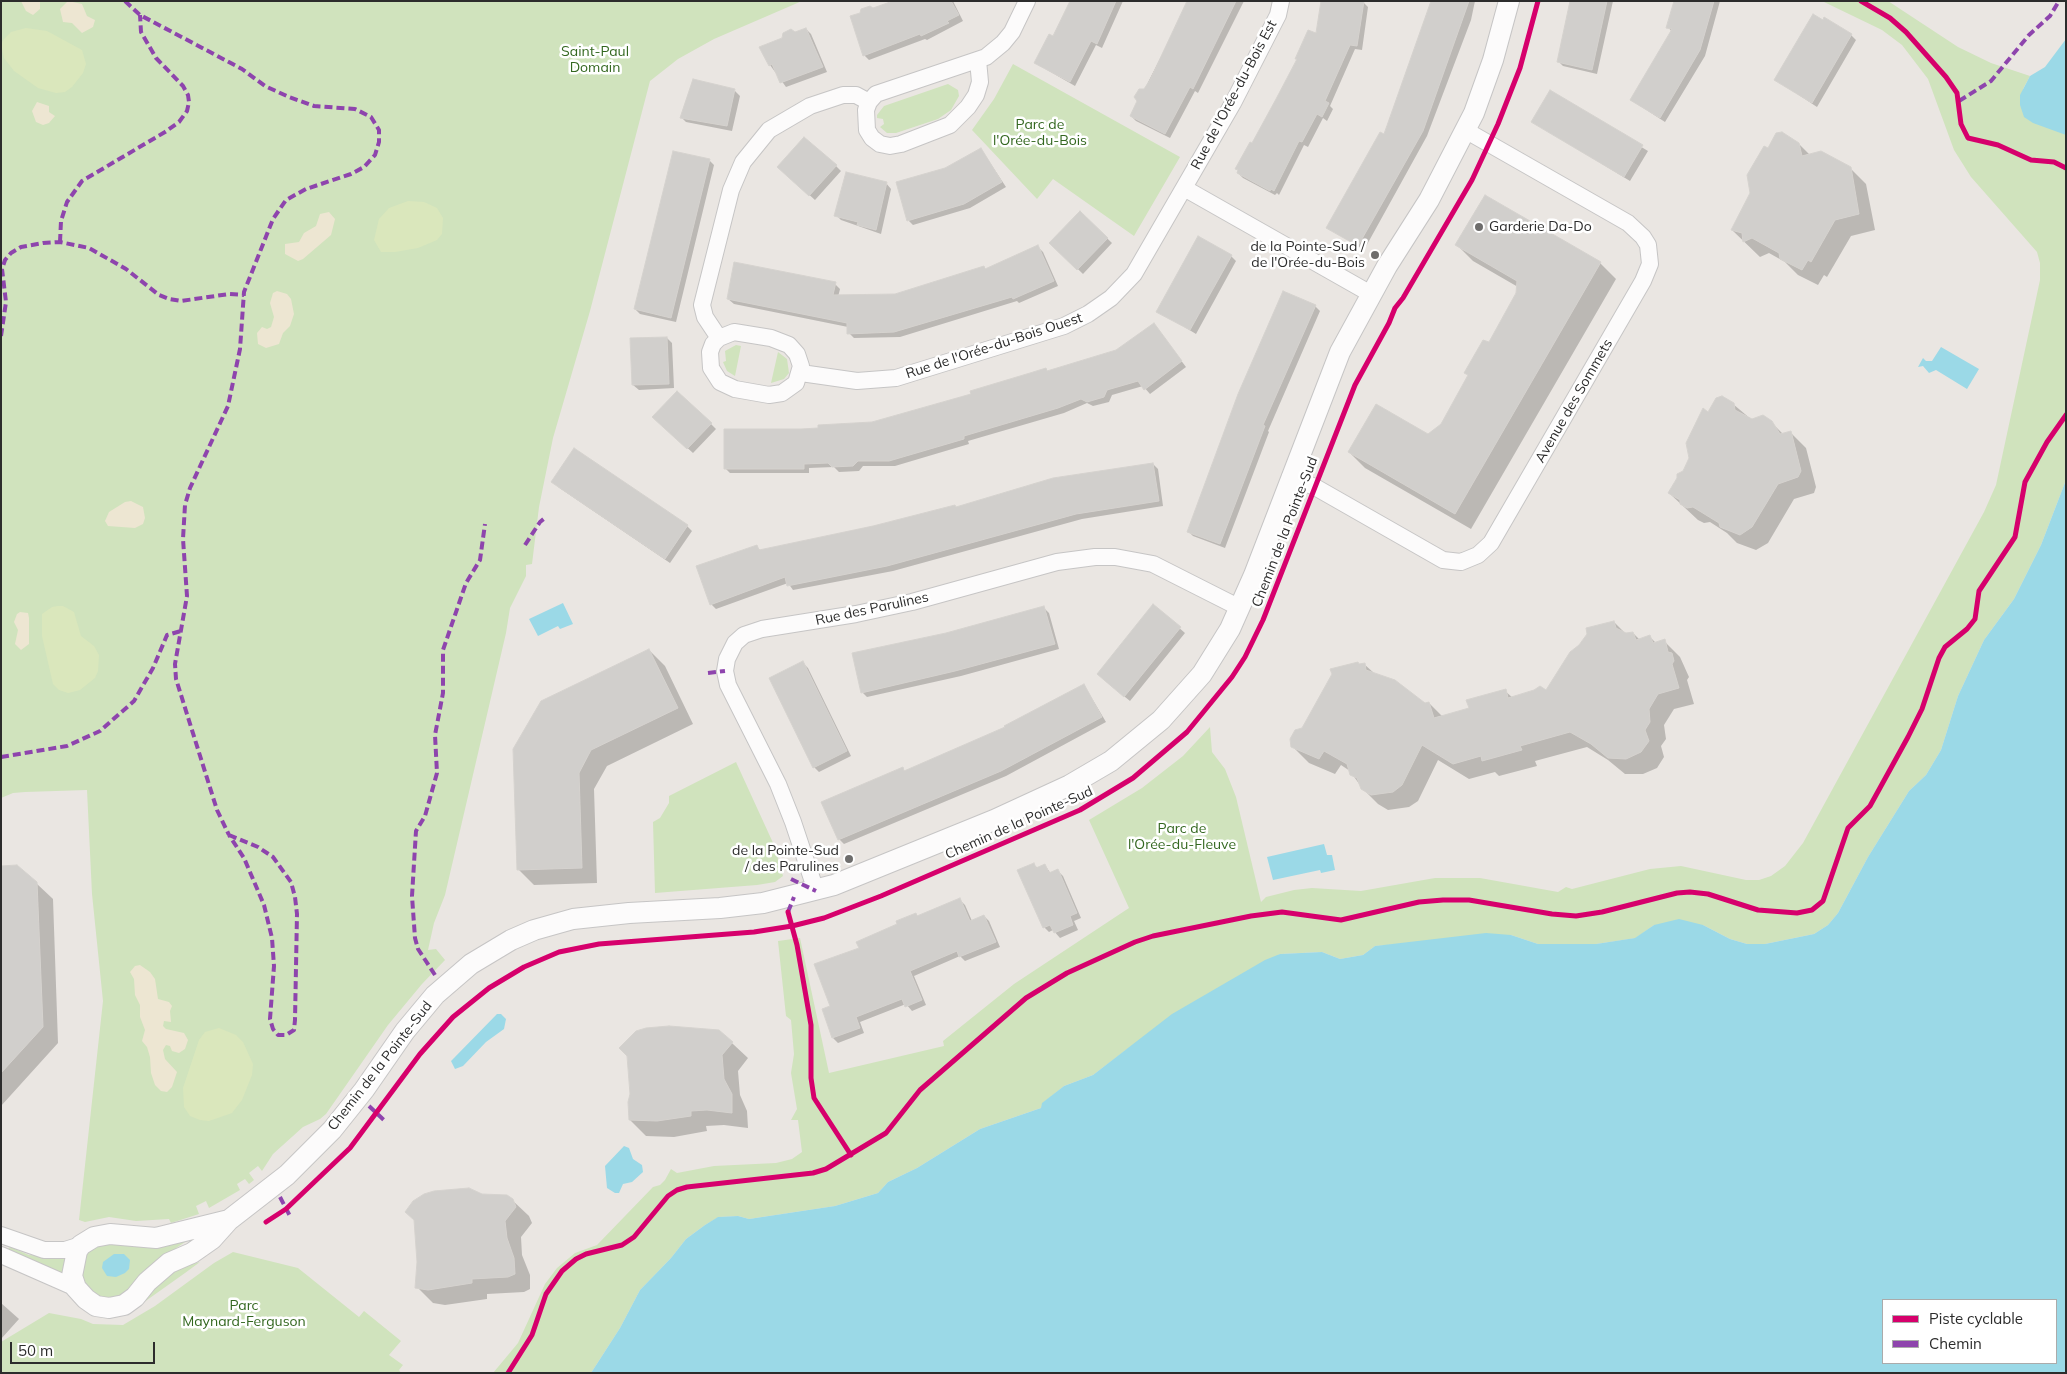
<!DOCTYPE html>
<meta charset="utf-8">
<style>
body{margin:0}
#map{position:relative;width:2067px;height:1374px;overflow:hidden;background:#eae6e2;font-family:Mulish,sans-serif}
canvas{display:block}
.frame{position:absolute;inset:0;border:2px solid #2c2c2c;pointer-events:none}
.legend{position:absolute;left:1882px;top:1299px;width:175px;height:65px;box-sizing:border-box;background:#fff;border:1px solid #ababab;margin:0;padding:6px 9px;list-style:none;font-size:15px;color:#2c2c2c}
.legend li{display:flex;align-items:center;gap:10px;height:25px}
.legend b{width:25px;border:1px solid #ababab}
.scale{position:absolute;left:10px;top:1342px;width:145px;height:22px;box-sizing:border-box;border:2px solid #2c2c2c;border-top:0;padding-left:6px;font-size:15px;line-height:18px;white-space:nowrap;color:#2c2c2c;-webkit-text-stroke:4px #fff;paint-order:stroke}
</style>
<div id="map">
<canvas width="2067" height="1374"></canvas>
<div class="frame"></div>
<ul class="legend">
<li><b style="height:6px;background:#d6006c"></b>Piste cyclable</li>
<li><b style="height:6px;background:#8e44ad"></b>Chemin</li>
</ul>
<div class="scale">50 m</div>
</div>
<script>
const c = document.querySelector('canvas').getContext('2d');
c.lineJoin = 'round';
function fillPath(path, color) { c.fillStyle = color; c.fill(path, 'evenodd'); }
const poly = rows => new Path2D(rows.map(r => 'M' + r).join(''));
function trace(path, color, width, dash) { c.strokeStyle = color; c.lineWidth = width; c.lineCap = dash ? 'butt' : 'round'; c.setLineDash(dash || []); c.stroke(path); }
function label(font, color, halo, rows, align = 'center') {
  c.font = font + ' Mulish,sans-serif'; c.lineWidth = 5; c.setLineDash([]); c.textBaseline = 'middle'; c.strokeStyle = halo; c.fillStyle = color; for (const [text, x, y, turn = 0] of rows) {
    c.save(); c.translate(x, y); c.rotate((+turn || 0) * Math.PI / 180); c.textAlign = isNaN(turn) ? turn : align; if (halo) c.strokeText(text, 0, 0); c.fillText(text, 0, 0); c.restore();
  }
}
fillPath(poly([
 [1,1,802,1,714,39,678,59,650,81,590,311,553,438,539,507,532,564,526,565,526,576,510,608,506,633,445,895,434,923,428,950,436,949,445,960,422,984,388,1025,326,1114,320,1119,303,1127,273,1154,262,1171,258,1166,249,1173,254,1180,249,1184,245,1179,237,1184,240,1190,209,1208,206,1201,196,1206,199,1214,171,1223,169,1219,136,1221,109,1217,85,1222,79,1220,103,1001,92,894,87,790,25,792,13,793,1,798],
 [1822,1,1888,1,1958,47,1991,63,2030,76,2023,89,2066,135,2066,480,2041,545,2014,599,1984,640,1958,696,1941,750,1926,775,1909,791,1868,857,1838,913,1828,925,1814,934,1765,944,1747,944,1730,939,1703,925,1654,925,1636,938,1596,944,1538,944,1511,935,1375,946,1363,955,1340,959,1322,952,1280,954,1126,1050,1093,1075,1064,1086,1043,1103,1041,1108,980,1129,917,1168,888,1182,878,1193,835,1206,749,1219,738,1216,719,1217,705,1225,686,1239,671,1258,640,1290,620,1328,591,1373,493,1373,518,1343,545,1284,557,1268,575,1253,597,1245,653,1187,660,1185,665,1180,671,1169,677,1173,714,1166,776,1163,792,1159,802,1152,798,1120,791,1120,797,1109,791,1073,794,1054,791,1020,786,1016,778,941,800,938,829,1073,944,1046,943,1041,1014,984,1129,908,1089,820,1142,788,1183,756,1210,727,1212,752,1225,769,1236,797,1261,902,1266,897,1294,890,1312,888,1361,891,1435,878,1480,878,1558,892,1566,887,1572,889,1650,869,1681,866,1746,880,1759,880,1771,876,1785,866,1803,843,1984,512,1996,485,2040,280,2040,263,2037,252,1971,177,1954,150,1928,79,1902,45,1882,30],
 [1013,64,1180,157,1134,236,1053,179,1037,199,972,130,994,99],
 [948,84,958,90,959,96,951,110,938,119,896,133,887,133,880,127,884,124,883,119,877,118,877,115,884,106],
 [736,345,741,346,735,376,727,371,723,362,726,361,725,351],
 [778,352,787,359,789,373,784,379,771,383],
 [736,762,774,845,783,876,775,882,757,885,655,893,653,822,660,818,669,803,669,796],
 [188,1240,160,1259,119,1299,98,1297,85,1285,82,1275,85,1257,88,1252,102,1243],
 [10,1247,29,1255,65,1257,63,1274,7,1250],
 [233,1252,298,1268,359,1317,364,1311,401,1341,389,1355,403,1365,399,1370,401,1373,1,1373,1,1342,49,1313,81,1319,93,1324,123,1325,155,1306,214,1263],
 [200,1262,185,1273,140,1305,157,1282,173,1269]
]), '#d0e3bd');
fillPath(poly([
 [21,1,40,1,40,9,33,15,26,11],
 [68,1,82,4,87,16,95,20,93,27,82,33,72,23,63,22,60,9],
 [37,102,49,106,49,112,55,116,49,123,43,125,36,122,32,111],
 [329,212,335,219,331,235,303,259,298,261,285,254,285,244,299,242,304,233,316,226,320,214],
 [277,291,287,294,291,299,294,314,290,326,283,333,279,344,266,348,258,344,257,333,262,327,267,329,271,327,274,317,270,303,273,293],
 [131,501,143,507,145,518,143,524,135,528,108,526,105,521,109,512,125,502],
 [20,612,28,613,29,618,29,644,21,650,15,644,18,630,14,622,17,614],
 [140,965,150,972,155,979,158,999,169,1002,172,1006,170,1011,171,1022,164,1021,163,1026,166,1029,184,1033,188,1040,185,1049,179,1053,172,1051,170,1046,166,1045,163,1050,165,1059,177,1072,172,1087,167,1092,161,1091,155,1085,151,1073,150,1057,147,1047,142,1041,145,1030,140,1017,140,1005,135,995,134,979,130,972,135,966]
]), '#ede6d2');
fillPath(poly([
 [26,28,47,31,82,50,86,64,83,73,72,87,65,92,56,93,38,88,14,71,4,58,1,44,4,39,11,32],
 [408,201,424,202,437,208,443,218,442,234,437,240,418,248,395,252,381,252,374,240,379,219,389,208],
 [58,606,63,606,74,612,81,636,94,646,99,655,98,671,95,678,80,690,68,693,59,690,53,684,42,636,42,614,52,607],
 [219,1028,236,1035,243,1042,253,1064,252,1075,242,1100,232,1113,209,1121,200,1120,190,1116,184,1107,183,1088,199,1040,205,1032]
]), '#dae7bc');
fillPath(poly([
 [2066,39,2066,135,2033,123,2024,117,2020,105,2020,95,2030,76,2045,67],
 [1941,347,1979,369,1967,389,1936,370,1929,373,1923,366,1918,367,1923,358,1926,361,1932,361],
 [2066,480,2066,1373,591,1373,620,1328,640,1290,671,1258,686,1239,705,1225,718,1217,738,1216,749,1219,835,1206,878,1193,888,1182,917,1168,980,1129,1041,1108,1042,1103,1064,1086,1093,1075,1172,1014,1265,960,1280,954,1322,952,1340,959,1363,955,1375,946,1486,933,1511,935,1538,944,1596,944,1635,938,1654,925,1679,919,1703,925,1730,939,1747,944,1765,944,1814,934,1828,925,1838,913,1868,857,1909,791,1926,775,1941,750,1958,696,1984,640,2014,599,2041,545],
 [2056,1300,2056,1363,1883,1363,1883,1300],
 [563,603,573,624,560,629,558,626,538,636,529,619],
 [1324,844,1327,855,1332,855,1335,870,1321,873,1320,870,1273,880,1267,857],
 [497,1014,501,1014,506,1019,504,1029,486,1042,463,1066,455,1069,451,1061,454,1058],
 [624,1146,629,1148,633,1159,642,1165,643,1172,632,1182,623,1184,619,1193,615,1193,607,1188,605,1166],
 [114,1254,124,1254,130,1260,129,1269,125,1273,116,1277,107,1276,102,1268,103,1262]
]), '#9bd9e7');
fillPath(poly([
 [897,1,953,1,963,21,927,40,925,39,869,60,864,55,872,10],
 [1072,1,1123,1,1102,48,1096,45,1075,86,1035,63,1053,38],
 [1189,1,1244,1,1198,93,1195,91,1170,138,1136,121,1131,116],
 [1433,1,1475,1,1471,20,1427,136,1364,250,1328,228,1385,136],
 [1572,1,1613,1,1597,74,1563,66,1558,61],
 [1675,1,1720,1,1705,56,1665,122,1631,100,1672,32,1668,27],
 [1363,2,1368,7,1362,50,1355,49,1330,106,1333,109,1327,121,1323,118,1308,147,1304,145,1279,195,1277,193,1275,195,1243,178,1238,173,1298,60,1296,58,1317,35],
 [806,29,811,34,827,72,786,87,770,65,784,39],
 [1851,35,1856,40,1817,107,1776,80],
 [693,80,735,91,740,96,732,131,686,122,681,117],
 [1550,92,1648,151,1630,181,1533,122],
 [1799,144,1810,155,1850,168,1866,184,1875,230,1851,236,1827,277,1824,275,1818,285,1798,275,1785,262,1769,253,1760,257,1732,230,1751,193,1768,150],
 [981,149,1006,187,970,208,913,225,908,220,946,169],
 [709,160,714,165,676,322,640,314,635,309],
 [836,166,841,171,815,200,784,172],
 [886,183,891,189,881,234,841,220,836,215],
 [1485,197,1600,263,1616,279,1471,529,1365,468,1349,452,1429,436,1442,424,1518,294,1518,287,1473,261,1457,245],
 [1080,212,1112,243,1083,274,1051,243],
 [1038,247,1043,252,1058,286,1019,303,1017,301,900,337,854,338,849,333,848,327,734,304,728,299,835,284,840,289,838,297,895,295,984,267,986,270],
 [1231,256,1236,261,1196,334,1158,311],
 [1284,292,1315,306,1320,311,1268,431,1269,432,1225,548,1193,536,1188,531],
 [1158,330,1186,367,1150,394,1143,386,1112,395,1109,402,1093,406,1087,403,1064,413,968,441,969,444,895,466,863,466,859,471,839,472,834,467,809,468,809,473,730,473,725,468,801,430,872,424,972,394,1046,370,1048,372,1116,352],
 [667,338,672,343,674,388,639,390,633,385],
 [1733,404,1752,420,1771,422,1783,434,1791,433,1806,448,1816,487,1814,493,1794,499,1768,543,1756,550,1737,543,1727,533,1710,522,1704,523,1698,520,1669,493,1684,472,1708,413],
 [659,422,711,424,716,429,693,453],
 [1153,464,1158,469,1163,506,1082,519,893,571,793,590,788,583,716,609,711,604,756,546,761,551],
 [558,487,687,526,692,531,670,563],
 [1154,606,1185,633,1130,701,1103,679],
 [1044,608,1049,613,1059,649,961,676,867,697,862,692,947,634],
 [1614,622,1626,634,1633,633,1640,640,1650,637,1656,643,1664,641,1680,657,1689,677,1687,680,1694,704,1674,709,1664,725,1666,739,1661,746,1664,757,1657,768,1643,774,1625,774,1608,760,1587,747,1535,761,1537,766,1499,776,1495,772,1469,779,1438,760,1418,801,1409,807,1388,810,1378,804,1362,788,1350,771,1341,765,1335,774,1309,763,1292,746,1303,729,1360,665,1364,664,1375,674,1424,704,1429,703,1443,717,1470,709,1505,691,1513,698,1547,692],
 [649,650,665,666,693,724,607,766,594,789,597,883,534,885,518,869],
 [803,663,808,668,851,756,819,772,814,767],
 [1084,685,1106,722,1006,776,844,844,839,839,902,769,906,772,1007,728],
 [1034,865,1038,868,1045,865,1051,874,1058,871,1063,876,1081,918,1074,921,1078,930,1060,938,1053,930,1049,932,1044,927],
 [1,867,36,883,53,899,58,1043,1,1106],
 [960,900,965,905,972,921,984,916,989,921,1000,947,965,961,960,956,914,976,926,1005,912,1011,906,1004,860,1022,864,1033,838,1043,833,1038,824,1010,831,1007,860,949,916,914,918,917],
 [719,1031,748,1058,738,1071,740,1095,747,1111,748,1128,724,1125,706,1126,707,1131,674,1137,646,1136,630,1120,631,1094,629,1056,620,1048,636,1032],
 [482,1195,512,1200,529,1216,532,1223,521,1237,522,1255,530,1275,530,1289,524,1292,487,1294,487,1299,445,1305,433,1303,417,1287],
 [1,1303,19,1319,1,1339]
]), '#0003');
const building = poly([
 [893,1,951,1,959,15,947,21,949,23,921,36,920,34,863,56,850,16,860,13,861,9,870,6,873,8,893,1],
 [1070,1,1116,1,1097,44,1091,41,1070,82,1034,63,1049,34,1053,36,1070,1],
 [1187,1,1236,1,1193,89,1190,87,1165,134,1130,116,1137,101,1134,97,1139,89,1144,89,1150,80,1187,1],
 [1321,1,1364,1,1357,46,1350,45,1325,101,1329,103,1322,117,1317,114,1302,142,1299,141,1274,191,1271,189,1270,191,1237,173,1238,170,1235,169,1250,142,1252,143,1276,99,1297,59,1295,59,1308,30,1316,33,1321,1],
 [1431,1,1469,1,1423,131,1358,246,1326,228,1380,132,1384,134,1431,1],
 [1570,1,1607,1,1592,70,1557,62,1570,1],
 [1674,1,1714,1,1700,50,1660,118,1630,100,1672,29,1666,28,1674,1],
 [1813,14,1823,20,1824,17,1852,34,1812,103,1774,80,1813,14],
 [806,28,823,67,780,83,772,64,769,66,759,47,782,38,783,33,791,29,795,32,806,28],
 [693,79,735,89,727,126,680,118,693,79],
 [1550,90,1643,145,1624,177,1531,122,1550,90],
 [1782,132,1799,143,1802,156,1821,151,1851,167,1859,214,1835,220,1811,262,1808,260,1802,270,1780,259,1779,253,1752,238,1743,242,1742,233,1731,230,1750,193,1747,175,1764,146,1768,148,1776,133,1782,132],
 [804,137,837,165,809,196,777,167,804,137],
 [981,148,1002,182,964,204,907,221,896,182,945,168,981,148],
 [673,151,710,159,671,318,634,309,673,151],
 [846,172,887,182,876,230,857,225,858,222,834,216,846,172],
 [1485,195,1601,262,1455,514,1348,452,1376,404,1428,434,1441,424,1468,375,1464,373,1483,340,1489,342,1516,293,1517,281,1455,245,1485,195],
 [1080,211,1108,238,1077,270,1049,243,1080,211],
 [1198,236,1232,255,1190,330,1156,312,1198,236],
 [1038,245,1054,281,1013,299,1012,297,894,332,847,334,847,323,727,299,734,262,836,282,833,295,895,294,984,266,985,269,1038,245],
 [1283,291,1316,305,1263,425,1265,426,1220,544,1187,532,1238,394,1283,291],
 [1154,323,1182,361,1144,390,1138,381,1107,390,1104,397,1087,402,1081,399,1058,408,964,436,964,439,889,461,858,461,853,466,832,467,828,463,804,464,804,469,724,469,724,429,801,429,818,428,818,425,872,422,971,394,970,391,1030,373,1046,368,1047,371,1116,350,1154,323],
 [667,337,669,384,632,385,630,338,667,337],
 [677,391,712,423,687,449,652,417,677,391],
 [1722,396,1734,403,1735,410,1752,419,1763,415,1772,421,1780,434,1791,431,1801,471,1798,477,1778,484,1752,527,1740,535,1720,527,1719,523,1693,507,1687,508,1680,504,1680,500,1668,493,1677,478,1677,474,1683,471,1689,458,1686,443,1703,408,1708,412,1716,398,1722,396],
 [574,448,688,525,665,559,551,482,574,448],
 [1153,463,1159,501,1076,514,887,566,787,586,785,577,710,605,696,566,757,545,759,550,873,526,955,505,956,507,1053,478,1153,463],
 [1153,604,1181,627,1124,697,1097,674,1153,604],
 [1044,606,1055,644,955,671,861,693,852,653,946,633,1044,606],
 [1614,621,1616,628,1626,633,1633,632,1636,640,1650,635,1653,643,1665,639,1668,652,1672,653,1674,661,1672,664,1679,688,1658,694,1649,709,1650,722,1645,730,1649,741,1641,752,1626,759,1608,758,1591,744,1570,732,1520,746,1522,750,1482,761,1481,756,1453,764,1422,745,1402,785,1393,792,1371,795,1361,789,1357,778,1350,775,1347,764,1324,751,1319,759,1291,747,1290,739,1295,730,1302,728,1332,674,1330,669,1358,662,1359,664,1365,663,1366,670,1395,680,1425,703,1429,702,1434,718,1469,708,1466,700,1506,689,1508,698,1534,690,1540,686,1546,690,1570,652,1579,645,1587,634,1586,628,1614,621],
 [649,649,678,708,591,750,579,773,582,868,517,870,513,749,541,701,649,649],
 [803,661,847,751,813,768,769,678,803,661],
 [1084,684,1102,717,1001,771,838,840,821,802,903,767,904,771,1005,727,1004,726,1084,684],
 [1034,863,1036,868,1045,864,1049,873,1058,869,1077,913,1070,916,1073,925,1054,933,1050,925,1043,928,1017,870,1034,863],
 [17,865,37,882,43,1027,1,1073,1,866,17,865],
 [960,898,970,921,984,915,996,942,959,957,957,951,910,971,922,1000,905,1007,902,999,856,1017,860,1028,832,1038,822,1009,830,1006,814,964,859,948,856,942,897,924,896,921,916,913,917,916,960,898],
 [669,1026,719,1030,733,1042,722,1055,724,1079,732,1094,732,1113,707,1110,691,1111,691,1116,657,1121,629,1120,628,1102,630,1094,627,1056,619,1048,636,1031,646,1028,669,1026],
 [469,1188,482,1194,507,1195,513,1199,516,1207,505,1221,507,1238,514,1258,515,1274,508,1277,472,1279,472,1283,428,1290,415,1288,417,1262,414,1220,405,1212,413,1201,424,1194,434,1191,469,1188]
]);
fillPath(building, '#d1cfcc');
trace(building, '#d5d2ce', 1);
const minor = poly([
 [978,60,980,82,976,95,968,107,950,125,901,144,890,146,880,144,872,138,867,130,866,110,869,102,876,94,986,57,1003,43,1012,32,1027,1],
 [1184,188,1371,294],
 [734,332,771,338,789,345,797,354,801,366,796,383,782,393,769,395,735,389,720,382,711,368,710,352,713,344,719,338,734,332],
 [719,338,705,317,702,305,731,190,743,162,769,130,810,106,843,95,856,95,869,102],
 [801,373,857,381,896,378,1064,326,1088,314,1111,298,1134,274,1233,103,1278,15,1281,1],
 [1290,477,1315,487,1443,560,1461,562,1478,555,1491,543,1643,281,1650,264,1648,245,1643,237,1628,223,1465,130],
 [816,891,793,822,778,784,728,685,725,671,727,659,735,643,744,635,762,629,856,614,912,602,1057,562,1095,557,1115,557,1153,564,1240,608],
 [1,1235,44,1250,65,1250,81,1245],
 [1,1255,76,1288]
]);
const tertiary = poly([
 [229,1220,156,1238,110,1234,94,1237,81,1245,77,1251,72,1276,76,1288,86,1299,96,1306,109,1308,124,1305,135,1297,147,1282,169,1263,192,1253,212,1239,229,1220,287,1175,332,1130,364,1090,405,1031,435,995,471,964,511,940,534,930,573,919,629,913,720,908,763,903,834,885,994,820,1070,785,1111,761,1161,720,1202,674,1230,629,1254,575,1340,352,1387,266,1429,200,1474,113,1493,60,1509,1]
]);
trace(minor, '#c6c5c5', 18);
trace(tertiary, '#c6c5c5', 22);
trace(minor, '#fcfbfb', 16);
trace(tertiary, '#fcfbfb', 20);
trace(poly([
 [125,1,140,15,242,69,265,86,289,97,314,106,355,109,371,117,379,130,379,142,375,155,364,167,351,174,306,189,286,200,273,219,244,292,240,349,228,406,190,488,185,505,183,539,187,596,175,664,176,679,217,810,229,835],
 [1959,101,1991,81,2029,35,2050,16,2059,1],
 [60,242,61,221,67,202,82,181,165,132,179,122,187,111,189,102,188,95,183,86,156,58,141,32,140,15],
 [1,336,6,302,2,269,5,260,11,253,21,247,43,243,60,242,89,248,126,269,159,295,169,299,181,301,229,294,244,295],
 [525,545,540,522,546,517],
 [708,673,725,671],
 [1,757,67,746,100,731,134,701,153,668,167,635,181,631],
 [229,835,258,847,273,857,291,882,295,897,297,914,295,1020,294,1030,286,1035,278,1035,273,1029,270,1019,274,966,272,938,264,905,244,858,229,835],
 [791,879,816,891],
 [788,912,794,897],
 [435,975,418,949,415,938,412,896,416,831,425,816,437,773,435,735,443,693,443,650,466,583,480,560,485,524],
 [369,1106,385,1121],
 [280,1197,291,1218]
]), '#8e44ad', 4, [8, 4]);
trace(poly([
 [1861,1,1890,18,1906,32,1946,77,1957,93,1961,124,1968,138,1998,145,2031,160,2054,162,2066,168],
 [788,912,797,945,811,1025,811,1078,814,1098,851,1155],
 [266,1222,286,1209,350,1148,420,1054,453,1017,489,988,524,967,559,952,599,944,754,932,792,926,824,918,881,896,1080,810,1133,778,1187,732,1232,677,1245,657,1263,620,1355,385,1389,323,1395,308,1403,298,1472,180,1498,124,1520,68,1538,1],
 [508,1373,532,1335,546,1294,562,1271,576,1259,586,1254,622,1245,634,1237,668,1196,677,1190,687,1187,813,1173,826,1169,886,1133,920,1090,1026,998,1067,973,1135,942,1153,936,1251,916,1282,912,1341,920,1419,902,1443,900,1469,900,1552,914,1576,916,1602,912,1677,893,1690,892,1708,894,1758,910,1797,913,1812,910,1823,901,1848,828,1870,806,1908,737,1922,709,1939,658,1945,647,1967,629,1975,619,1979,591,2015,537,2025,482,2047,442,2066,415]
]), '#d6006c', 5);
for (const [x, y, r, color] of [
 [1479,227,5,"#6e6d6c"],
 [1375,255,5,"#6e6d6c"],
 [849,859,5,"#6e6d6c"]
]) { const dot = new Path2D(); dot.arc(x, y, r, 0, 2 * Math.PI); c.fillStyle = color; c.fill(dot); trace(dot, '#fff', 2); }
label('14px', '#33671f', '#fff', [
 ["Saint-Paul",595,52],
 ["Domain",595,68],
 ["Parc de",1040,125],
 ["l'Orée-du-Bois",1040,141],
 ["Parc de",1182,829],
 ["l'Orée-du-Fleuve",1182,845],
 ["Parc",244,1306],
 ["Maynard-Ferguson",244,1322]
]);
label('14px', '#2c2c2c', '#fff', [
 ["Rue de l'Orée-du-Bois Est",1234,95,-62],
 ["Rue de l'Orée-du-Bois Ouest",994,346,-18],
 ["Avenue des Sommets",1574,401,-60],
 ["Chemin de la Pointe-Sud",1285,532,-69],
 ["Rue des Parulines",872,609,-12],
 ["Chemin de la Pointe-Sud",1019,823,-24],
 ["Chemin de la Pointe-Sud",380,1066,-52]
]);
label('14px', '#2c2c2c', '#fff', [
 ["Garderie Da-Do",1489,227,"left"],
 ["de la Pointe-Sud /",1365,247],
 ["de l'Orée-du-Bois",1365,263],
 ["de la Pointe-Sud",839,851],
 ["/ des Parulines",839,867]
], 'right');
</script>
